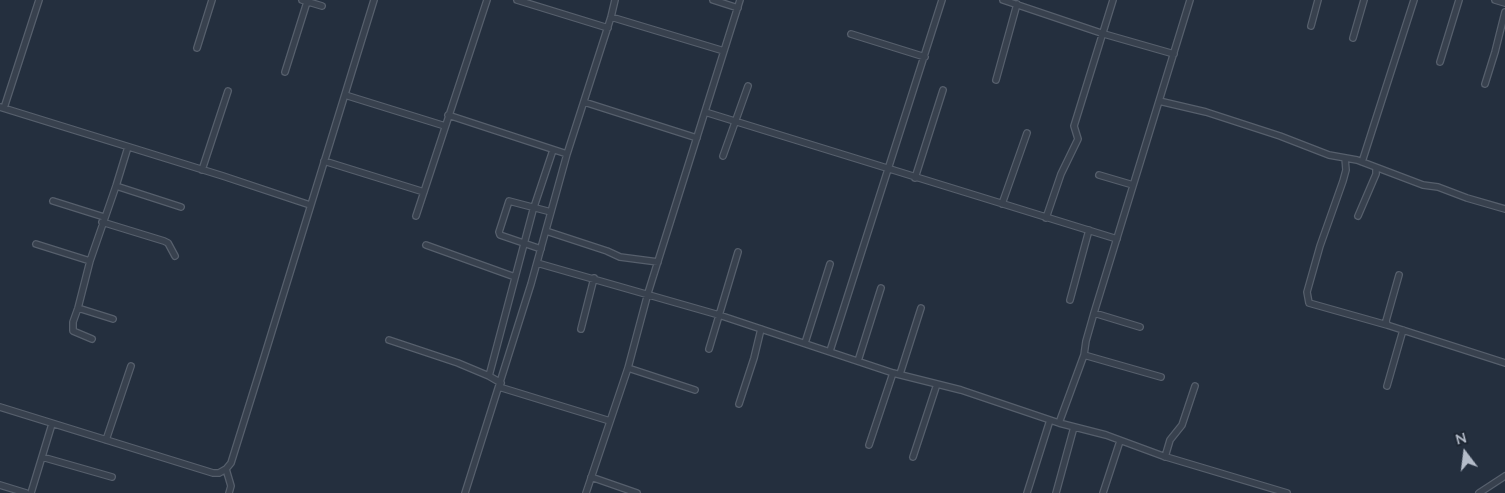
<!DOCTYPE html>
<style>
body{margin:0}
#map{position:relative;width:1505px;height:493px;overflow:hidden;background:#242f3e;font-family:Lato,sans-serif}
canvas{display:block}
.north{position:absolute;left:1440px;top:428px;width:50px;height:50px;-webkit-text-stroke:4px #1d2633;paint-order:stroke;rotate:345deg;font-size:14px;font-weight:700;line-height:20px;text-align:center;color:#b4bcc9}
.north::after{content:'';display:block;margin:auto;width:18px;height:22px;background:#b4bcc9;clip-path:polygon(50% 0,100% 100%,50% 72%,0 100%)}
</style>
<div id="map">
<canvas width="1505" height="493"></canvas>
<div class="north">N</div>
</div>
<script>
const c = document.querySelector('canvas').getContext('2d');
c.lineJoin = 'round';
const poly = rows => new Path2D(rows.map(r => 'M' + r).join(''));
function trace(path, color, width, dash) { c.strokeStyle = color; c.lineWidth = width; c.lineCap = dash ? 'butt' : 'round'; c.setLineDash(dash || []); c.stroke(path); }
const minor = poly([
 [302,0,322,6],
 [517,0,608,28],
 [713,0,738,8],
 [1003,0,1104,34,1174,54],
 [1495,0,1505,3],
 [611,17,724,51],
 [1311,26,1318,0],
 [851,34,925,57],
 [1353,38,1364,0],
 [197,48,212,0],
 [1440,62,1459,0],
 [285,72,307,2],
 [996,80,1017,4],
 [1485,84,1495,52,1505,12],
 [345,95,445,126],
 [1159,101,1206,112,1280,136,1329,155,1357,160,1423,185,1438,187,1467,198,1505,209],
 [584,102,697,138],
 [0,107,223,176,310,205],
 [4,108,39,0],
 [705,112,1117,239],
 [448,115,567,154],
 [723,156,748,86],
 [1345,158,1346,170,1343,181,1320,246,1307,292,1309,303,1387,325],
 [324,161,424,192],
 [1362,162,1414,0],
 [202,170,228,91],
 [1099,175,1133,185],
 [915,178,943,90],
 [116,186,181,207],
 [53,201,104,217],
 [1002,204,1027,133],
 [416,216,487,0],
 [1358,216,1376,174,1376,168],
 [1046,218,1061,174,1078,139,1074,126,1113,0],
 [102,222,164,241,168,243,175,256],
 [546,231,607,251,620,257,658,262],
 [36,244,90,261],
 [426,245,515,277],
 [541,249,500,235,499,232,509,201,551,212],
 [537,263,719,315,893,373,961,390,1059,423,1106,435,1163,456,1287,493],
 [1399,275,1386,321,1387,325,1505,363],
 [1070,300,1089,230],
 [78,308,113,319],
 [1094,313,1140,327],
 [581,329,594,278],
 [92,339,73,331,73,322,78,308,90,261,116,186,128,147],
 [389,340,458,363,489,376,501,383],
 [805,343,830,264],
 [709,349,738,252],
 [830,351,942,0],
 [1084,355,1161,377],
 [858,361,881,288],
 [628,368,695,390],
 [900,374,921,308],
 [489,376,533,210,553,150],
 [1387,386,1403,330],
 [499,387,610,421],
 [739,404,754,358,761,329],
 [0,407,213,473,219,473,226,469,231,463,265,354,374,0],
 [1059,423,1084,355,1086,341,1094,313,1190,0],
 [106,440,131,366],
 [869,445,893,373],
 [42,457,112,477],
 [913,457,937,384],
 [1165,457,1170,440,1182,425,1195,386],
 [226,469,231,486,229,493],
 [591,477,637,493],
 [0,485,26,493],
 [31,493,52,424],
 [465,493,531,284,567,154,611,17,615,0],
 [586,493,628,368,648,293,740,0],
 [1027,493,1050,420],
 [1056,493,1074,427],
 [1103,493,1120,441],
 [1479,493,1505,476]
]);
trace(minor, '#565f6c', 8);
trace(minor, '#38414e', 5.5);
</script>
